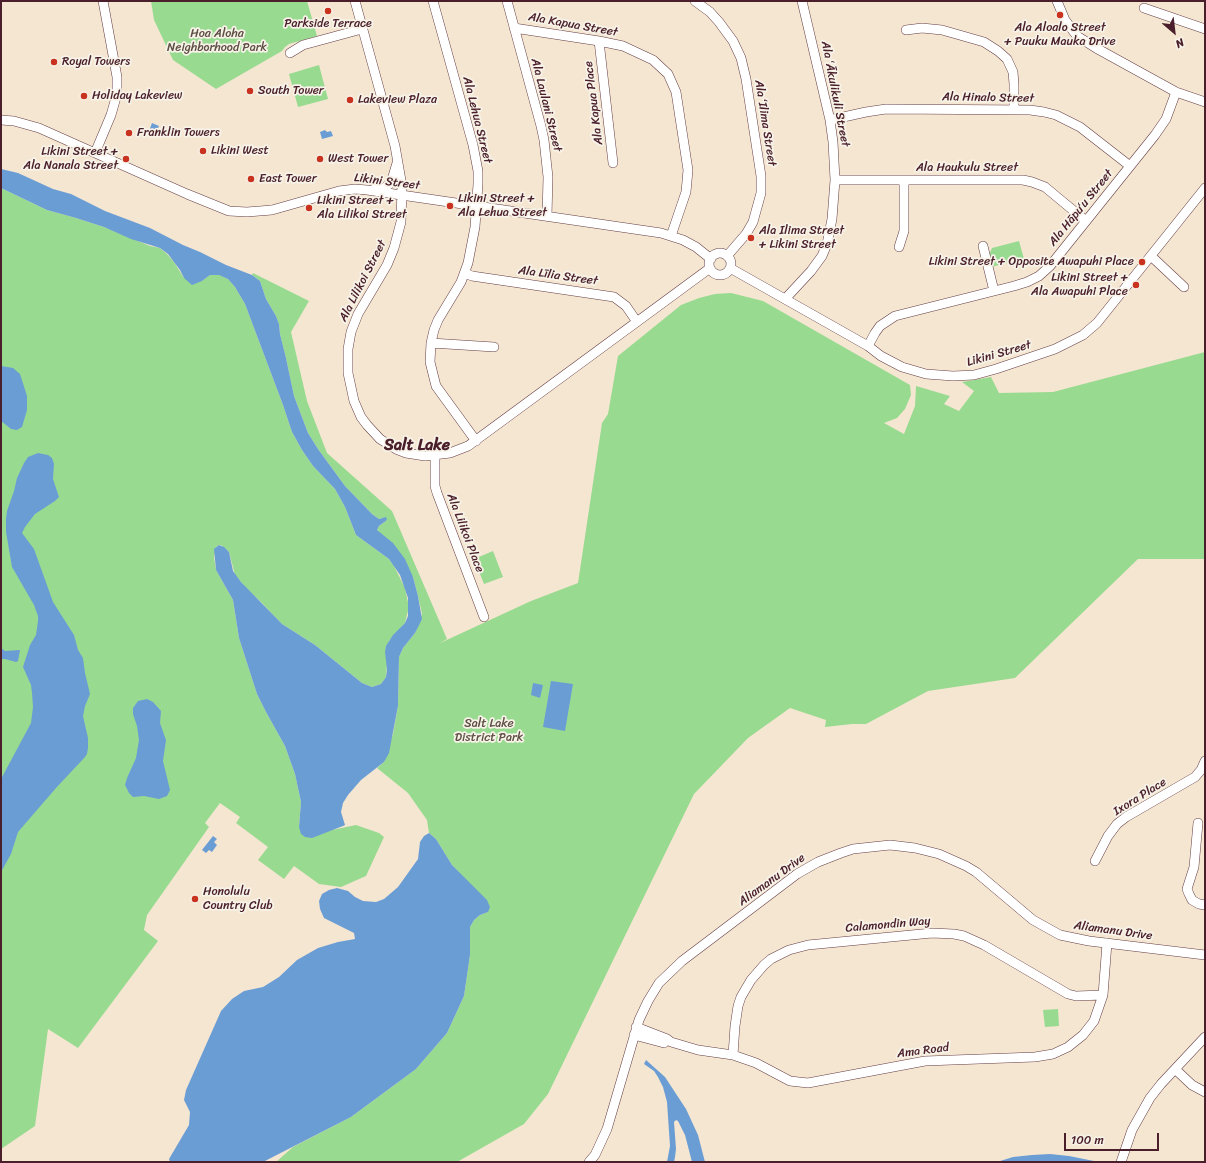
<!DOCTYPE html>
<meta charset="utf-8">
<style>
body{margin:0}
#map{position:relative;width:1206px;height:1163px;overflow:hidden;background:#f5e6d1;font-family:Sriracha,sans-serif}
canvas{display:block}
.frame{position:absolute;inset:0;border:2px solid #4a1f2b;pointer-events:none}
.north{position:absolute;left:1154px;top:12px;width:40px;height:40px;-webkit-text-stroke:3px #f7f3e8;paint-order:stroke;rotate:152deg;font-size:11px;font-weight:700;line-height:16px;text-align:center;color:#4a1f2b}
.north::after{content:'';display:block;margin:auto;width:14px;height:18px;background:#4a1f2b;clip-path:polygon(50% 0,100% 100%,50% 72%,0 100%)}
.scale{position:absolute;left:1064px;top:1133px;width:95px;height:18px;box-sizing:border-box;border:2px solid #4a1f2b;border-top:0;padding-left:5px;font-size:12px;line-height:14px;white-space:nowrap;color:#4a1f2b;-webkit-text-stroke:3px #f7f3e8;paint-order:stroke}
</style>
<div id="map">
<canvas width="1206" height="1163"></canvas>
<div class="frame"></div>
<div class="north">N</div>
<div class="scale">100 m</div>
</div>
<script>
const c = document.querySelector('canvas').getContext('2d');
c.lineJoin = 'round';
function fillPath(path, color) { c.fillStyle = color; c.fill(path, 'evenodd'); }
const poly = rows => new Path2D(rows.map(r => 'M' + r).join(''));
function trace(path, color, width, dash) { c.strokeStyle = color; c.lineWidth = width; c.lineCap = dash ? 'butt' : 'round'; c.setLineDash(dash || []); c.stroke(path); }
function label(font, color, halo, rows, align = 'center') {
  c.font = font + ' Sriracha,sans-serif'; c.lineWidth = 3.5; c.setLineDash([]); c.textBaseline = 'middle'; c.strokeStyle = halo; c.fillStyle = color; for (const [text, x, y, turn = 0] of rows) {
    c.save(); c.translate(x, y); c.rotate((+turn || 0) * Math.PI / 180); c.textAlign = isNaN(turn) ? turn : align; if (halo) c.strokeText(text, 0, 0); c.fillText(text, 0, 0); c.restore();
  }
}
fillPath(poly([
 [151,1,307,1,317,36,289,44,285,47,282,51,216,89,173,60,154,20],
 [319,65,328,99,298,107,289,74],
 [1,188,47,210,76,218,104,227,150,246,160,248,167,254,174,262,184,278,202,281,210,275,220,275,228,279,235,287,245,304,283,405,292,432,302,450,313,466,335,489,345,507,356,535,389,559,394,566,405,588,409,607,405,623,389,641,386,677,381,684,372,687,362,683,315,645,282,624,275,617,261,602,248,590,235,575,229,552,221,545,217,546,214,557,216,570,233,600,239,638,257,694,266,712,285,746,295,774,301,802,299,827,327,831,356,825,379,833,384,837,366,876,341,887,319,884,294,866,284,879,258,860,268,847,236,823,240,817,220,803,205,823,209,827,147,915,144,930,158,941,78,1048,48,1029,35,1126,1,1149],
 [1019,241,1024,259,991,267,989,255,992,248],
 [253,273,309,301,291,332,307,401,327,453,392,511,447,639,438,644,531,601,578,583,602,423,608,414,618,356,681,305,699,298,715,294,731,293,763,301,910,385,911,395,905,409,897,418,884,423,904,434,915,406,916,386,950,396,944,404,959,411,974,391,962,382,991,377,999,393,1053,392,1205,352,1205,559,1138,559,1015,678,928,691,866,724,852,724,825,727,826,720,790,708,748,738,694,794,548,1094,524,1124,457,1162,276,1162,293,1147,351,1117,416,1069,447,1033,464,996,470,955,470,927,474,920,480,915,488,912,464,878,452,865,436,839,429,833,427,820,408,793,377,768,384,762,393,734,398,706,399,657,403,648,415,633,422,614,418,596,413,577,377,530,379,526,387,520,383,518,379,519,372,514,345,486,318,449,308,433,294,396,286,358,280,334,279,324,276,316,266,299,260,281,252,275],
 [493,551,503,577,484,584,474,559],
 [1058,1009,1059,1026,1045,1027,1043,1010]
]), '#99da91');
fillPath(poly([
 [152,123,159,126,154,137,148,134],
 [325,130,327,132,331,131,333,136,322,139,320,132],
 [1,169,18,173,53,189,71,194,105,211,150,228,183,245,200,252,226,265,252,275,260,281,266,299,276,316,279,324,280,334,286,358,294,396,308,433,318,449,345,486,372,514,379,519,386,517,387,520,379,526,377,530,393,543,405,559,413,577,418,596,422,619,415,633,403,648,399,657,398,706,389,753,384,762,361,780,348,795,343,803,341,812,345,825,343,826,312,838,305,837,301,834,299,827,301,802,295,774,285,746,266,712,257,694,239,638,233,600,216,570,214,549,219,545,224,547,229,552,233,571,241,582,282,624,315,645,362,683,372,687,381,684,386,677,387,670,385,652,386,646,393,635,405,623,408,616,408,598,400,575,389,559,356,535,345,507,335,489,313,466,302,450,292,432,283,405,245,304,235,287,228,279,219,275,210,275,202,281,192,285,184,278,180,270,168,254,160,248,131,239,104,227,76,218,47,210,1,188],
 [1,366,13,368,20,374,27,396,27,410,22,427,17,430,11,429,1,421],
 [38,453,48,455,52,458,54,464,53,479,59,497,55,501,35,514,25,527,22,533,34,549,53,602,74,635,78,650,83,658,85,673,90,694,85,706,83,716,88,738,88,748,87,754,85,757,56,788,18,832,11,854,1,872,1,779,31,723,33,707,32,693,31,685,23,667,30,645,36,635,38,621,38,616,34,605,12,567,6,532,6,519,7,511,14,491,17,478,24,463,28,457],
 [1,648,5,651,20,650,18,661,16,662,5,659,1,659],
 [551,681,573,684,565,731,543,727],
 [533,683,543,685,540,698,531,695],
 [147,699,153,702,161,711,160,723,166,740,163,761,170,790,167,796,159,799,144,796,133,797,129,793,125,785,127,778,136,758,139,740,137,726,133,714,133,708,138,701],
 [429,833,436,839,452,865,487,900,490,907,488,912,480,915,474,920,470,927,470,955,464,996,447,1033,416,1069,351,1117,263,1162,170,1162,169,1159,189,1125,190,1112,184,1100,186,1090,221,1011,232,999,244,991,263,987,279,977,297,960,318,948,338,942,355,939,354,933,324,918,320,909,319,901,322,894,329,890,337,888,348,891,355,897,363,901,376,902,384,899,398,887,418,859,420,842,424,836],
 [213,836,217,839,214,842,217,845,212,852,209,850,206,853,202,850],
 [646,1060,665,1077,686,1109,698,1135,705,1162,692,1162,685,1135,678,1121,676,1120,674,1122,676,1149,675,1157,674,1162,667,1162,670,1146,667,1102,663,1087,658,1077,654,1071,644,1064],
 [1050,1154,1069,1156,1099,1162,997,1162,1013,1157,1032,1155]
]), '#6b9dd5');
const minor = poly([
 [355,1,395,146,402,186,401,222,394,248,387,265,358,314,351,332,348,349,348,373,354,401,361,417,367,425,380,439,396,449,406,453,425,456,450,453,468,446,710,268],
 [433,1,473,145,478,171,478,184,475,227,468,263,461,282,438,320,434,330,431,343,430,362,436,386,476,441],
 [507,1,541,126,544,140,548,177,547,216],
 [695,1,710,12,719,22,733,41,741,58,746,79,761,176,761,193,753,222,746,234,727,256],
 [1057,1,1065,20,1077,36,1096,48,1176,92,1205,102],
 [1144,8,1205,29],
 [514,28,599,41,623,46,653,60,668,74,676,92,688,170,686,192,671,236],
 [906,30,922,28,942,30,984,42,998,51,1007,59,1013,72,1014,84,1014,110],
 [599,41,613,163],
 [290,53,303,45,362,29],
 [1,120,14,121,39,128,187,194,229,211,247,212,272,210,339,191,355,189,367,190,661,233,683,240,696,247,711,259],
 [830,120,866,112,886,109,1030,110,1044,112,1056,115,1080,127,1130,166],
 [95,153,111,115,117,94,117,77,103,1],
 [835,180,1023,180,1032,182,1045,187,1086,221],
 [374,189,384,188,391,183,397,163],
 [983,246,994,291],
 [899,247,904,231,904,181],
 '709 264a11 11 0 1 1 22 0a11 11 0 1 1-22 0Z',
 [1151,256,1184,287],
 [730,268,868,346,881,356,902,367,926,374,953,376,974,375,996,369,1055,349,1083,335,1097,323,1205,188],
 [465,273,472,276,614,297,626,306,637,322],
 [786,298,811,271,822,256,827,244,832,219,835,180,833,142,830,120,802,1],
 [431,343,494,347],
 [868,346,875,333,880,326,895,316,1014,286,1027,282,1039,276,1050,266,1155,135,1166,119,1176,92],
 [435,456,435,486,437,493,484,617],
 [1198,823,1194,867,1187,889,1189,894,1192,900,1199,904,1205,905],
 [1095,861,1108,836,1117,824,1126,817,1195,777,1201,770,1205,761],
 [636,1027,667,1039,671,1042,698,1050,733,1055,756,1063,790,1081,808,1083,925,1061,1035,1057,1053,1054,1068,1047,1083,1035,1094,1021,1103,995,1107,943],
 [634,1035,664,1043],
 [733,1055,735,1026,738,1006,741,997,751,980,764,965,771,959,789,950,808,945,932,933,954,934,964,936,984,945,1068,994,1076,996,1103,995],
 [1175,1069,1192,1085,1205,1092],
 [589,1162,595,1155,607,1129,639,1020,648,1001,659,983,682,961,797,874,818,862,841,853,853,849,890,845,915,848,939,854,966,866,976,872,1033,920,1060,935,1089,941,1205,955],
 [1121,1162,1132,1130,1150,1098,1161,1084,1205,1037]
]);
trace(minor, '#643d44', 10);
trace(minor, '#fff', 9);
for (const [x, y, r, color] of [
 [328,11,4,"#c8321e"],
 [1060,15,4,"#c8321e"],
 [54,62,4,"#c8321e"],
 [250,91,4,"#c8321e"],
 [84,96,4,"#c8321e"],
 [350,100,4,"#c8321e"],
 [129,133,4,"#c8321e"],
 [203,151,4,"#c8321e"],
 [126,159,4,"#c8321e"],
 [320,159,4,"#c8321e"],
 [251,179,4,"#c8321e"],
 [450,206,4,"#c8321e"],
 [309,208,4,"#c8321e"],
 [751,238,4,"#c8321e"],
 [1142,262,4,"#c8321e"],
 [1136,285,4,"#c8321e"],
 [195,899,4,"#c8321e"]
]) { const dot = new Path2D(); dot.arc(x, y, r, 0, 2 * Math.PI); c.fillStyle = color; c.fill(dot); trace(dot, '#f7f3e8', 1.5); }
label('12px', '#4a1f2b', '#f7f3e8', [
 ["Parkside Terrace",328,24,"center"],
 ["Ala Aloalo Street",1060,28,"center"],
 ["+ Puuku Mauka Drive",1060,42,"center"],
 ["Royal Towers",62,62],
 ["South Tower",258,91],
 ["Holiday Lakeview",92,96],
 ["Lakeview Plaza",358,100],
 ["Franklin Towers",137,133],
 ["Likini West",211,151],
 ["Likini Street +",118,152,"right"],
 ["Ala Nanala Street",118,166,"right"],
 ["West Tower",328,159],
 ["East Tower",259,179],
 ["Likini Street +",458,199],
 ["Ala Lehua Street",458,213],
 ["Likini Street +",317,201],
 ["Ala Lilikoi Street",317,215],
 ["Ala Ilima Street",759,231],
 ["+ Likini Street",759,245],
 ["Likini Street + Opposite Awapuhi Place",1134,262,"right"],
 ["Likini Street +",1128,278,"right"],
 ["Ala Awapuhi Place",1128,292,"right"],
 ["Honolulu",203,892],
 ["Country Club",203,906]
], 'left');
label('12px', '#4a1f2b', '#f7f3e8', [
 ["Ala Kapua Street",573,25,10],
 ["Ala ʻĀkulikuli Street",835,94,79],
 ["Ala Hinalo Street",988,98,1],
 ["Ala Kapua Place",594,103,-97],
 ["Ala Laulani Street",546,105,76],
 ["Ala Lehua Street",477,120,76],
 ["Ala ʻIlima Street",765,123,81],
 ["Ala Haukulu Street",967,168],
 ["Likini Street",387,182,7],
 ["Ala Hāpuʻu Street",1081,208,-51],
 ["Ala Līlia Street",558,276,8],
 ["Ala Lilikoi Street",363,281,-63],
 ["Likini Street",999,354,-16],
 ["Ala Lilikoi Place",465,533,69],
 ["Ixora Place",1140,797,-32],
 ["Aliamanu Drive",772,880,-36],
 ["Calamondin Way",888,925,-5],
 ["Aliamanu Drive",1113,931,8],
 ["Ama Road",923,1051,-7]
]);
label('12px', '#5e4e44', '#f7f3e8', [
 ["Hoa Aloha",217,34],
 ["Neighborhood Park",217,48],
 ["Salt Lake",489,724],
 ["District Park",489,738]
]);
label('bold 16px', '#4a1f2b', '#f7f3e8', [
 ["Salt Lake",417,446]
]);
</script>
